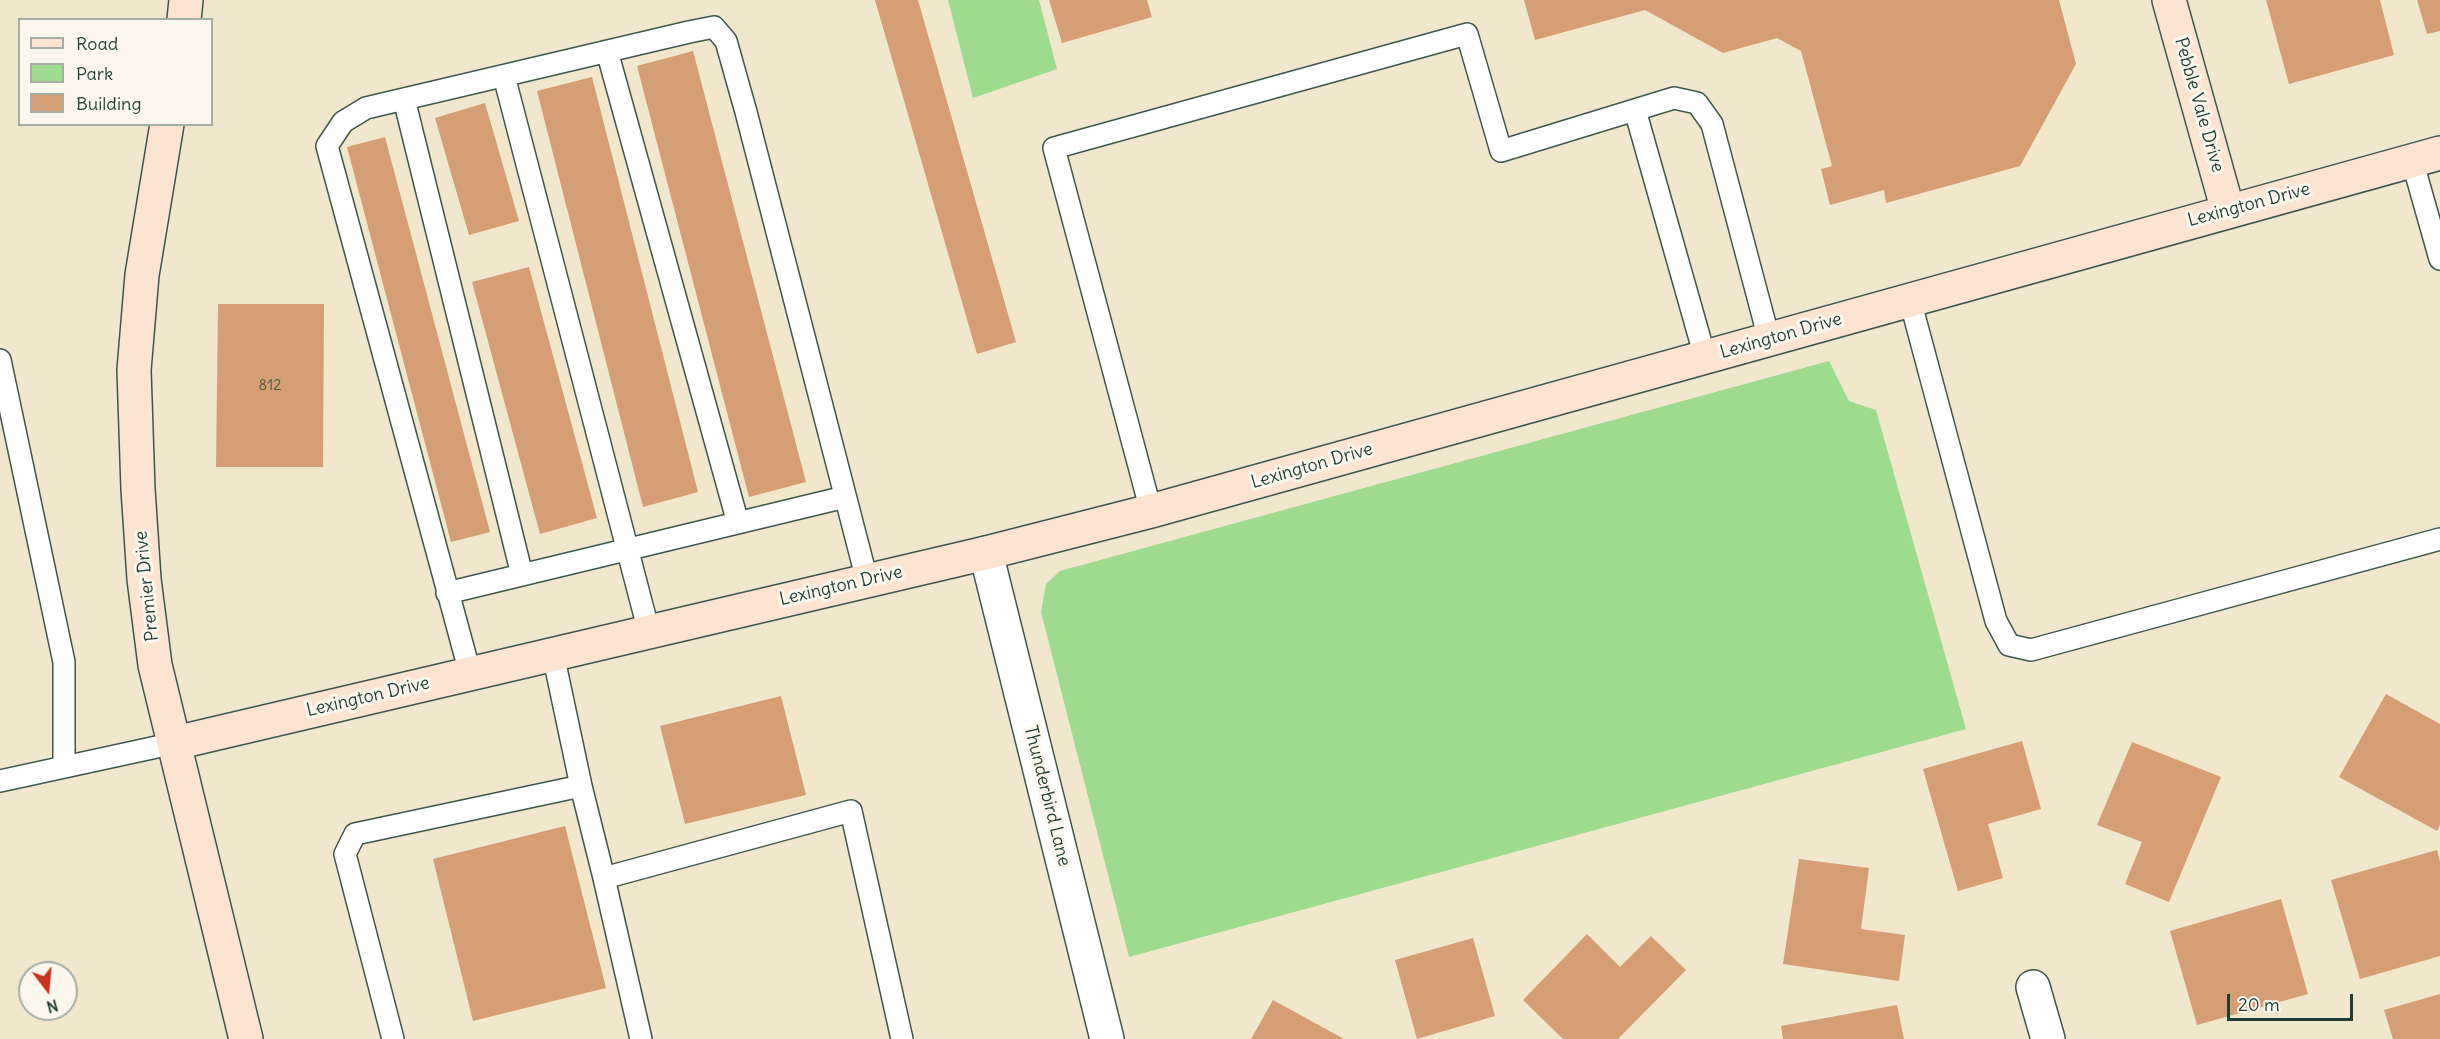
<!DOCTYPE html>
<style>
body{margin:0}
#map{position:relative;width:2440px;height:1039px;overflow:hidden;background:#f0e7cc;font-family:Delius,sans-serif}
canvas{display:block}
.legend{position:absolute;left:18px;top:18px;width:195px;height:108px;box-sizing:border-box;background:#fbf7ec;border:2px solid #a3ada2;margin:0;padding:8px 10px;list-style:none;font-size:18px;color:#1f3d34}
.legend li{display:flex;align-items:center;gap:12px;height:30px}
.legend b{width:30px;border:2px solid #a3ada2}
.north{position:absolute;left:18px;top:961px;width:60px;height:60px;box-sizing:border-box;background:#fbf7ec;border:2px solid #a3ada2;border-radius:50%;rotate:164deg;font-size:16px;font-weight:700;line-height:24px;text-align:center;color:#1f3d34}
.north::after{content:'';display:block;margin:auto;width:21px;height:27px;background:#c8321e;clip-path:polygon(50% 0,100% 100%,50% 72%,0 100%)}
.scale{position:absolute;left:2227px;top:994px;width:126px;height:27px;box-sizing:border-box;border:3px solid #1f3d34;border-top:0;padding-left:8px;font-size:18px;line-height:21px;white-space:nowrap;color:#1f3d34;-webkit-text-stroke:4px #fbf7ec;paint-order:stroke}
</style>
<div id="map">
<canvas width="2440" height="1039"></canvas>
<ul class="legend">
<li><b style="height:8px;background:#fde4d1"></b>Road</li>
<li><b style="height:16px;background:#9fdb8e"></b>Park</li>
<li><b style="height:16px;background:#d59e74"></b>Building</li>
</ul>
<div class="north">N</div>
<div class="scale">20 m</div>
</div>
<script>
const c = document.querySelector('canvas').getContext('2d');
c.lineJoin = 'round';
function fillPath(path, color) { c.fillStyle = color; c.fill(path, 'evenodd'); }
const poly = rows => new Path2D(rows.map(r => 'M' + r).join(''));
function trace(path, color, width, dash) { c.strokeStyle = color; c.lineWidth = width; c.lineCap = dash ? 'butt' : 'round'; c.setLineDash(dash || []); c.stroke(path); }
function label(font, color, halo, rows, align = 'center') {
  c.font = font + ' Delius,sans-serif'; c.lineWidth = 6; c.setLineDash([]); c.textBaseline = 'middle'; c.strokeStyle = halo; c.fillStyle = color; for (const [text, x, y, turn = 0] of rows) {
    c.save(); c.translate(x, y); c.rotate((+turn || 0) * Math.PI / 180); c.textAlign = isNaN(turn) ? turn : align; if (halo) c.strokeText(text, 0, 0); c.fillText(text, 0, 0); c.restore();
  }
}
fillPath(poly([
 [948,0,1039,0,1057,69,973,98],
 [1829,361,1849,401,1876,410,1966,729,1129,957,1041,612,1046,584,1060,571]
]), '#9fdb8e');
fillPath(poly([
 [875,0,918,0,1016,342,977,354],
 [1049,0,1147,0,1152,17,1062,43],
 [1524,0,2059,0,2076,64,2020,166,1886,203,1884,190,1830,205,1821,169,1832,166,1801,51,1777,38,1723,53,1645,10,1535,40],
 [2266,0,2380,0,2394,55,2289,84],
 [2417,0,2440,0,2440,31,2427,34],
 [693,51,806,482,749,497,637,66],
 [592,77,698,492,643,507,537,91],
 [485,103,519,221,469,235,435,118],
 [385,137,490,532,451,542,347,147],
 [529,267,597,518,540,534,472,282],
 [218,304,324,304,323,467,216,467],
 [2386,694,2440,724,2440,825,2437,831,2339,777],
 [781,696,806,795,685,824,660,726],
 [2022,741,2041,809,1988,824,2003,878,1958,891,1923,769],
 [2132,742,2221,777,2169,902,2125,884,2142,842,2097,825],
 [565,826,606,988,473,1021,433,859],
 [2437,850,2440,862,2440,956,2360,979,2331,880],
 [1799,859,1869,868,1861,929,1905,935,1899,981,1783,964],
 [2281,899,2308,994,2197,1025,2170,931],
 [1587,934,1620,967,1651,936,1686,970,1618,1039,1563,1039,1523,1000],
 [1473,938,1495,1016,1417,1039,1395,960],
 [2440,994,2440,1039,2393,1039,2384,1010],
 [1273,1000,1344,1039,1251,1039],
 [1897,1005,1904,1039,1783,1039,1781,1026]
]), '#d59e74');
const lane = poly([
 [607,51,738,523],
 [504,76,649,632],
 [404,99,522,575],
 [1635,110,1705,357],
 [2412,160,2440,259],
 [1910,300,1996,621,2009,645,2031,650,2440,539],
 [0,360,64,662,64,766],
 [1151,511,1054,148,1467,34,1501,151,1674,98,1697,103,1712,124,1769,339],
 [447,593,845,497],
 [553,654,581,786,604,878,851,811,902,1039],
 [470,673,327,146,343,122,366,108,689,32,714,27,726,41,746,112,867,580],
 [0,781,175,743],
 [604,878,641,1039],
 [393,1039,345,854,355,834,581,786]
]);
const street = poly([
 [986,553,1107,1039],
 [2033,987,2048,1039]
]);
const secondary = poly([
 [2169,0,2228,211],
 [184,20,186,0],
 [167,124,142,275,134,370,138,489,144,579,155,665,246,1039],
 [175,743,986,553,1151,511,2440,153]
]);
trace(lane, '#3e564b', 24);
trace(street, '#3e564b', 36);
trace(secondary, '#3e564b', 36);
trace(lane, '#fff', 21);
trace(street, '#fff', 33);
trace(secondary, '#fde4d1', 33);
label('15px', '#4c5544', null, [
 ["812",270,386]
]);
label('18px', '#1f3d34', '#fbf7ec', [
 ["Pebble Vale Drive",2199,105,74],
 ["Lexington Drive",2249,205,-15],
 ["Lexington Drive",1781,336,-16],
 ["Lexington Drive",1312,466,-16],
 ["Premier Drive",147,586,-96],
 ["Lexington Drive",841,586,-13],
 ["Lexington Drive",368,697,-13],
 ["Thunderbird Lane",1047,796,76]
]);
</script>
